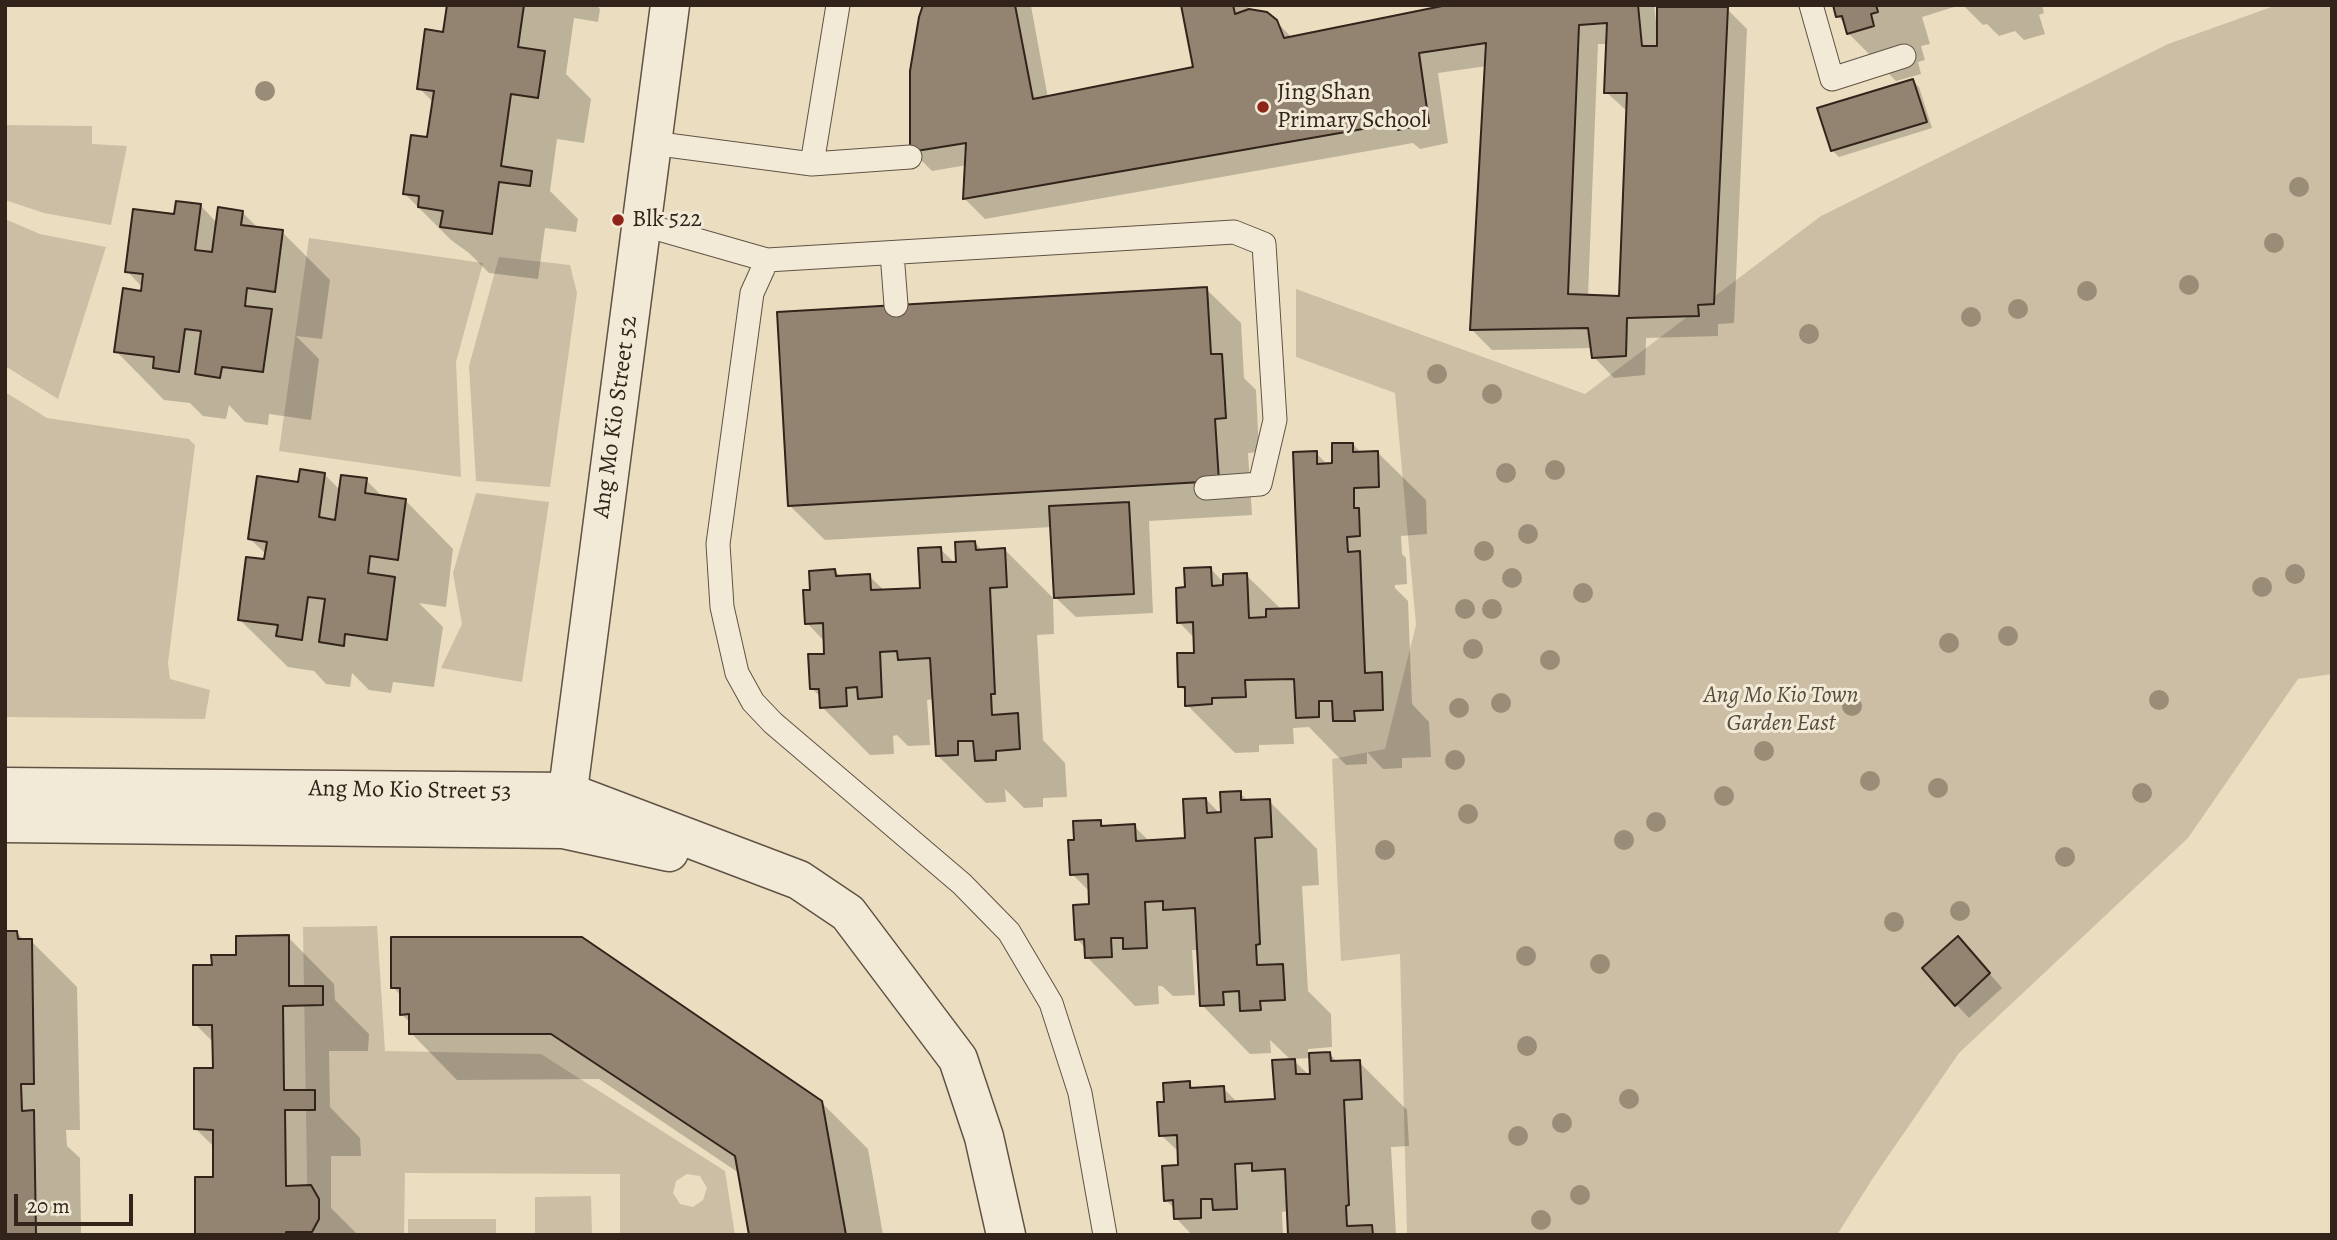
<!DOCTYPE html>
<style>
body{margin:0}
#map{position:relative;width:2337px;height:1240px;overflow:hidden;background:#ebdec0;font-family:Alegreya,serif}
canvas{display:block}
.frame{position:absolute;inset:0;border:7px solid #32231b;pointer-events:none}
.scale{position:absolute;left:14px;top:1194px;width:119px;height:32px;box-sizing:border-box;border:4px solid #32231b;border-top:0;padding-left:9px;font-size:21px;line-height:24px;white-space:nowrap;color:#32231b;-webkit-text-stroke:5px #f2ead6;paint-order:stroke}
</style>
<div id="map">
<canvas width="2337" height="1240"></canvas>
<div class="frame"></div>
<div class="scale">20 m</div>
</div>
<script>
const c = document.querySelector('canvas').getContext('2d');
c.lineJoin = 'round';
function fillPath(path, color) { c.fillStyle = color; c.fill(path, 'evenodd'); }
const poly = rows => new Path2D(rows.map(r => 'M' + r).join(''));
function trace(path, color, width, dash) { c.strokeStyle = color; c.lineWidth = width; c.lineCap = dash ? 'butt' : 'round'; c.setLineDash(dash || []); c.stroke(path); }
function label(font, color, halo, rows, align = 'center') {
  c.font = font + ' Alegreya,serif'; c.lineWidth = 6; c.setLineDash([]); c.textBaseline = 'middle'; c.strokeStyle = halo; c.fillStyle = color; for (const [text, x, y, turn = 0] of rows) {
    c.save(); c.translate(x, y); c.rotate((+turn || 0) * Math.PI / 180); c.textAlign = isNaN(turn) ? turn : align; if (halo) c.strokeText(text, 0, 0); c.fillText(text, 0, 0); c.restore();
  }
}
fillPath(poly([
 [2277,5,2332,5,2332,674,2298,679,2188,838,1959,1053,1873,1178,1837,1235,1407,1235,1400,954,1341,961,1332,759,1385,749,1416,625,1395,393,1296,357,1296,289,1585,394,1821,216,2168,44],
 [5,125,92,126,92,144,127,146,111,225,44,213,5,200],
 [7,220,40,234,106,247,58,399,5,366,5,222],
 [309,238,483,263,456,362,461,477,279,451],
 [499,257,570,265,577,293,550,487,476,481,469,366],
 [5,392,47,418,189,439,195,445,168,663,170,679,210,690,205,719,5,717],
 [476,493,549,502,522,682,441,668,462,624,453,573],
 [377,926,385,1051,541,1054,725,1171,735,1235,620,1235,620,1174,405,1173,404,1235,308,1235,303,927],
 [687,1174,700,1176,707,1188,703,1200,693,1207,680,1204,673,1193,676,1181],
 [591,1196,592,1235,535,1235,535,1197],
 [408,1219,496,1219,496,1235,408,1235]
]), '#ccbea4');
fillPath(poly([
 [448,5,596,5,600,9,598,22,574,18,566,74,591,99,584,143,557,139,550,191,578,219,576,232,545,228,538,279,489,273,469,253,451,240,404,193,429,139,434,103,419,88,445,33],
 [924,5,1033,5,1031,6,1048,98,1195,69,1183,5,1248,5,1249,11,1276,21,1292,38,1456,5,1654,5,1656,22,1727,9,1747,29,1734,323,1718,324,1718,336,1646,338,1645,375,1614,378,1594,357,1592,348,1492,350,1472,330,1487,66,1438,73,1448,143,1420,149,1413,143,985,219,965,199,967,165,932,171,912,151],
 [1598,44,1608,44,1606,92,1628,112,1620,297,1588,296],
 [1834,5,1953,5,1954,7,1922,17,1930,44,1921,46,1925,60,1918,62,1921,74,1896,81,1848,33,1846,25,1838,16],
 [1963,5,2042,5,2044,13,2039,15,2045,34,2024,40,2015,31,1999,36,1987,24,1983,25],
 [1913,81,1919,87,1932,128,1839,157,1832,150],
 [201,206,217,223,242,212,259,229,282,232,330,280,322,339,296,336,319,359,311,420,269,414,268,425,245,422,229,405,226,419,203,416,190,403,164,400,116,351,143,288,127,271,176,216],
 [1206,289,1241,323,1244,378,1256,390,1259,452,1248,453,1252,515,1149,521,1153,613,1076,617,1055,597,1052,527,825,540,790,506],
 [1353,444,1361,453,1377,452,1426,500,1427,534,1401,536,1402,554,1406,558,1407,584,1395,585,1395,588,1408,601,1412,704,1429,722,1431,757,1402,758,1402,768,1383,769,1367,752,1367,764,1346,765,1309,727,1293,728,1294,744,1259,745,1259,752,1235,753,1187,705,1187,693,1180,686,1196,654,1195,639,1179,622,1187,589,1211,569,1225,584,1246,575,1282,610,1300,609,1316,453,1328,465,1334,465],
 [324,474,341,491,366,480,383,497,405,500,453,549,446,607,419,603,443,627,434,687,393,682,391,693,369,690,352,673,350,687,326,684,314,671,288,667,239,619,267,555,250,539,299,484],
 [975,543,983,551,1005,550,1053,598,1054,634,1037,635,1043,740,1065,763,1067,797,1043,798,1043,807,1024,808,1005,789,1006,802,986,803,937,755,934,699,927,700,930,745,908,746,897,735,893,736,894,754,870,755,822,707,821,697,811,688,826,655,825,642,807,623,812,591,835,571,841,577,869,576,885,591,921,590,940,549,955,563],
 [1240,793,1249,802,1269,801,1317,849,1319,885,1302,886,1308,991,1331,1014,1332,1047,1308,1049,1308,1055,1330,1054,1338,1063,1359,1062,1407,1110,1409,1146,1391,1147,1396,1235,1290,1235,1289,1211,1282,1212,1283,1235,1192,1235,1176,1218,1175,1209,1166,1200,1180,1167,1180,1153,1161,1135,1166,1103,1189,1083,1195,1089,1223,1088,1238,1103,1276,1101,1292,1061,1270,1040,1271,1053,1250,1054,1202,1005,1199,950,1192,950,1195,995,1173,996,1162,986,1158,986,1159,1004,1135,1006,1087,957,1086,949,1077,939,1091,906,1091,893,1072,874,1076,842,1100,821,1106,828,1134,826,1150,842,1187,840,1206,799,1220,814],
 [1311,1058,1312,1075,1309,1075,1292,1059],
 [17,933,25,941,31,941,77,987,80,1130,66,1130,67,1146,80,1158,81,1235,5,1235],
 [288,937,334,984,335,1000,369,1034,368,1051,329,1051,330,1107,360,1138,361,1156,331,1156,331,1208,358,1235,197,1235,215,1178,214,1147,196,1129,214,1070,214,1043,195,1024,214,967],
 [393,939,821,1102,868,1149,883,1235,751,1235,739,1173,599,1079,457,1080,411,1033,411,1023,401,1014,401,996,393,987],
 [1971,952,2002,988,1969,1018,1956,1004]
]), '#0003');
const building = poly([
 [447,5,524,5,518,47,545,51,538,98,511,94,501,166,532,171,530,186,499,182,492,234,440,227,443,211,418,207,419,196,403,194,411,135,427,137,434,91,417,89,425,29,443,32,447,5],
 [923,5,1015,5,1033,99,1193,67,1181,5,1233,5,1235,14,1249,9,1267,12,1277,20,1284,38,1447,5,1638,5,1642,46,1657,46,1657,7,1728,7,1714,304,1698,305,1699,316,1627,318,1626,356,1592,358,1588,328,1470,330,1486,43,1419,53,1429,123,1398,130,1397,123,963,199,966,143,910,152,910,71,919,17,923,5],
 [1607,23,1604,93,1627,93,1619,296,1568,294,1579,25,1607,23],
 [1833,5,1876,5,1878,12,1871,14,1874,26,1847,34,1842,16,1836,17,1833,5],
 [1913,79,1927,122,1831,151,1817,108,1913,79],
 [176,201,201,204,195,250,212,252,218,207,243,211,241,225,283,230,275,292,247,288,245,306,272,309,263,372,222,367,220,378,195,374,201,331,185,329,179,372,153,368,154,357,114,352,123,288,141,291,143,274,125,272,133,209,174,214,176,201],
 [1207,287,1211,354,1222,354,1226,418,1215,419,1219,481,788,506,777,312,1207,287],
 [1332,443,1353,443,1353,452,1378,451,1379,487,1354,488,1354,508,1359,508,1360,536,1347,537,1348,552,1360,551,1365,673,1382,672,1383,710,1354,711,1355,721,1333,721,1332,701,1319,701,1319,717,1296,718,1294,679,1245,680,1246,697,1212,698,1212,704,1185,706,1185,687,1178,687,1177,653,1194,653,1193,622,1177,623,1176,588,1185,587,1184,568,1211,567,1212,586,1223,585,1223,574,1247,573,1249,618,1266,617,1266,609,1299,608,1293,452,1317,451,1317,464,1332,463,1332,443],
 [300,469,325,473,319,517,335,520,341,475,367,478,365,493,406,499,398,560,370,556,368,573,395,577,387,640,345,634,344,646,319,642,325,599,308,597,302,640,276,636,278,625,238,620,246,557,264,559,267,542,248,539,257,476,298,482,300,469],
 [1129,502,1134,594,1054,598,1049,506,1129,502],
 [975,541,976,550,1005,548,1007,587,990,588,995,694,991,694,992,715,1018,713,1020,749,996,751,996,760,975,761,973,741,958,741,958,755,936,756,930,658,898,660,897,651,880,652,882,697,858,699,857,687,846,688,847,706,820,708,819,689,810,689,808,654,824,654,823,623,805,624,803,590,810,590,809,571,835,569,836,576,870,574,871,590,920,588,918,548,941,547,942,562,956,562,955,542,975,541],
 [1241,791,1241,800,1270,799,1272,837,1255,838,1260,944,1256,945,1257,965,1283,964,1285,1000,1260,1001,1261,1010,1240,1011,1239,991,1223,992,1224,1005,1200,1006,1195,908,1163,910,1163,901,1145,902,1147,948,1123,949,1123,938,1111,938,1112,957,1085,958,1084,939,1075,940,1073,905,1089,904,1088,874,1070,875,1068,840,1074,840,1073,821,1101,820,1101,826,1135,824,1136,841,1185,838,1183,799,1206,798,1207,813,1221,812,1220,792,1241,791],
 [5,931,17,931,18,939,32,939,34,1084,21,1084,22,1111,34,1110,36,1235,5,1235,5,931],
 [289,935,289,986,323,986,323,1005,283,1006,284,1090,315,1090,315,1110,285,1110,286,1186,311,1185,319,1199,319,1219,312,1232,286,1232,286,1235,195,1235,195,1177,213,1177,213,1130,194,1129,194,1068,213,1068,212,1025,193,1025,193,965,212,965,211,955,236,955,236,936,289,935],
 [1958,936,1990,973,1955,1006,1922,968,1958,936],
 [391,937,582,937,822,1101,846,1235,749,1235,735,1156,551,1034,409,1034,409,1014,400,1015,400,988,391,988,391,937],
 [1330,1052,1331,1061,1360,1060,1362,1099,1344,1100,1349,1205,1346,1206,1347,1226,1372,1225,1373,1235,1288,1235,1285,1169,1252,1171,1252,1163,1235,1164,1237,1209,1213,1210,1212,1199,1201,1199,1201,1218,1174,1219,1173,1200,1164,1201,1162,1166,1178,1165,1177,1135,1159,1136,1157,1102,1164,1102,1163,1083,1190,1081,1190,1088,1224,1086,1225,1102,1275,1099,1272,1060,1295,1059,1296,1074,1310,1074,1309,1053,1330,1052]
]);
fillPath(building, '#928471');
trace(building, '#32231b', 2);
const service = poly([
 [1811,5,1832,79,1904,56],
 [652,143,812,164,910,157],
 [812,164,838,5],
 [641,224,767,260,1234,232,1264,244,1275,420,1260,484,1206,488],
 [892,253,896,305],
 [767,260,752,293,718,544,722,607,737,673,753,702,773,723,962,884,1009,932,1051,1003,1080,1093,1105,1235]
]);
const minor = poly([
 [5,787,567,792,799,880,848,913,958,1059,984,1137,1006,1235],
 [5,823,563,829,669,852],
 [563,829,670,5]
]);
trace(service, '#605244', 25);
trace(minor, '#605244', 41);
trace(service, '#f2ead6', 23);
trace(minor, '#f2ead6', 38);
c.fillStyle = '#9a8d78';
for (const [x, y] of [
 [265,91],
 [2299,187],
 [2274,243],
 [2189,285],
 [2087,291],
 [2018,309],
 [1971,317],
 [1809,334],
 [1437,374],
 [1492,394],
 [1555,470],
 [1506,473],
 [1528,534],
 [1484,551],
 [2295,574],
 [1512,578],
 [2262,587],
 [1583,593],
 [1465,609],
 [1492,609],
 [2008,636],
 [1949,643],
 [1473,649],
 [1550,660],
 [2159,700],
 [1501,703],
 [1852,706],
 [1459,708],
 [1764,751],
 [1455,760],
 [1870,781],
 [1938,788],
 [2142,793],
 [1724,796],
 [1468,814],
 [1656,822],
 [1624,840],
 [1385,850],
 [2065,857],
 [1960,911],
 [1894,922],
 [1526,956],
 [1600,964],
 [1527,1046],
 [1629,1099],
 [1562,1123],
 [1518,1136],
 [1580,1195],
 [1541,1220]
]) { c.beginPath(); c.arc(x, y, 10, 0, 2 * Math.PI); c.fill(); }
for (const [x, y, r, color] of [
 [1263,107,7,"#8f2418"],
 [618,220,7,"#8f2418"]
]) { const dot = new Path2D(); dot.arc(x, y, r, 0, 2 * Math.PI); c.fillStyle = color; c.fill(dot); trace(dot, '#f2ead6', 2.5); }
label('24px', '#32231b', '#f2ead6', [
 ["Jing Shan",1277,93],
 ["Primary School",1277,121],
 ["Blk 522",632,220]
], 'left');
label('24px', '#32231b', '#f2ead6', [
 ["Ang Mo Kio Street 52",616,417,-82],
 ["Ang Mo Kio Street 53",410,791,1]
]);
label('italic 24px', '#584a3d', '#f2ead6', [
 ["Ang Mo Kio Town",1781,696],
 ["Garden East",1781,724]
]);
</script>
